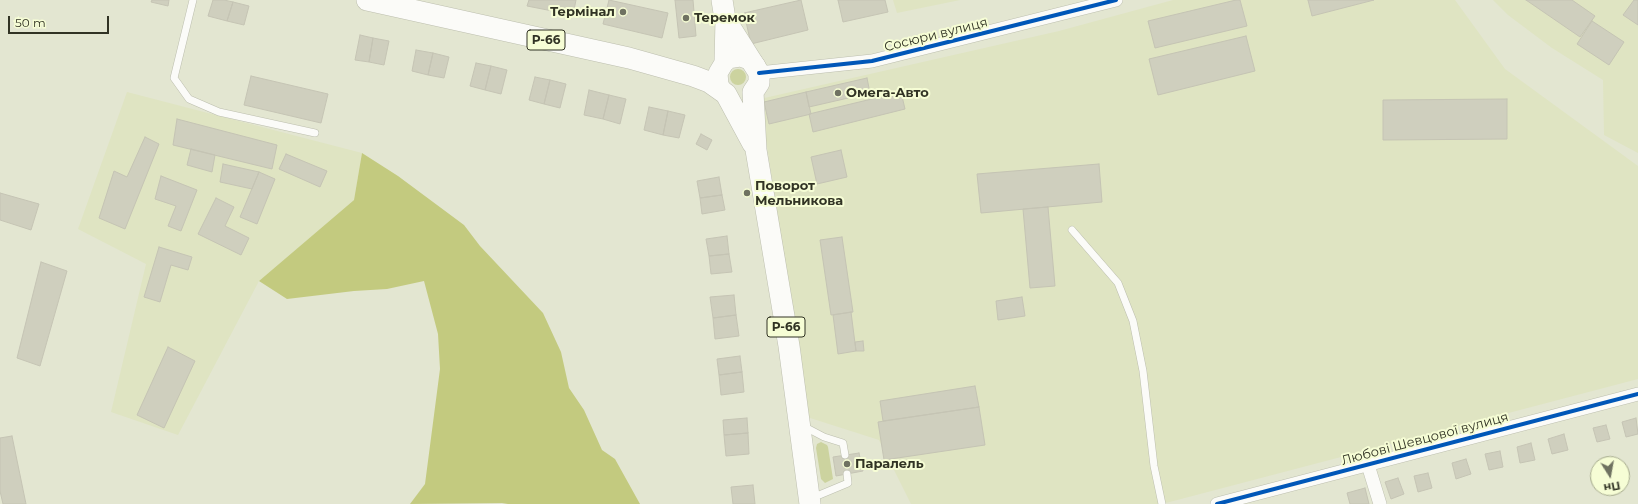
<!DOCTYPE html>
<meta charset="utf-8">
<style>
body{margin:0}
#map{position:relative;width:1638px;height:504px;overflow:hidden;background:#e3e6d1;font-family:Montserrat,sans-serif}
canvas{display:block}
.north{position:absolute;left:1590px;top:456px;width:40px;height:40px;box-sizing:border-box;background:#f6fdd5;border:1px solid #a7ac8e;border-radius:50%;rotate:169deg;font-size:11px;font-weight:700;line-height:16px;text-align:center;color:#313324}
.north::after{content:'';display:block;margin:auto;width:14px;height:18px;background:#6f7261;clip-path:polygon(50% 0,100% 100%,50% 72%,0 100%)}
.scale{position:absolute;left:8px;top:16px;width:101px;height:18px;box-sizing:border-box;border:2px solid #313324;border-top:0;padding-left:5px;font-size:12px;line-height:14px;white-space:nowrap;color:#313324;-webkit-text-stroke:3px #f6fdd5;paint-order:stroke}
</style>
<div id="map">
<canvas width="1638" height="504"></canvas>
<div class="north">Пн</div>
<div class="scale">50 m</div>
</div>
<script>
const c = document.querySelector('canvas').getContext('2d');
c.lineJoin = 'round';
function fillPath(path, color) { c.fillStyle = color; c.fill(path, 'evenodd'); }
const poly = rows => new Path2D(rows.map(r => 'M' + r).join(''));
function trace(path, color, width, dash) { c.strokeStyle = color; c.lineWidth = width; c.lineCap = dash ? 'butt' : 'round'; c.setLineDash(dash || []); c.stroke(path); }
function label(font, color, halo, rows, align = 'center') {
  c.font = font + ' Montserrat,sans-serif'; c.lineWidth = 4; c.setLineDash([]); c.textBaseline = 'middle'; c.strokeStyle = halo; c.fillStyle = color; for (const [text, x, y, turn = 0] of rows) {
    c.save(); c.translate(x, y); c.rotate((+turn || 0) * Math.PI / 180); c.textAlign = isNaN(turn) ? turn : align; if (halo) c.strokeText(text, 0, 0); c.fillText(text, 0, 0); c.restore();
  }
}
fillPath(poly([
 [893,0,960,0,897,13],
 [1173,0,1455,0,1505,69,1638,166,1638,379,1162,504,911,504,879,440,807,417,760,99,1059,31],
 [1493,0,1638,0,1638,153,1604,135,1603,80,1552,48,1508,15],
 [127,92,362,153,354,200,259,281,178,435,111,412,146,264,78,229]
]), '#dfe4c2');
fillPath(poly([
 '730 77a8 8 0 1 1 16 0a8 8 0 1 1-16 0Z',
 [821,442,827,445,828,447,833,479,825,483,821,479,816,448,817,444]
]), '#ccd39f');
fillPath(poly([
 [362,153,398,176,464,225,480,246,543,313,561,352,569,388,584,410,602,450,615,459,640,504,508,504,502,503,410,504,425,484,440,369,438,334,424,281,387,289,354,291,287,299,259,281,354,200]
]), '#c3ca7f');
const building = poly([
 [152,0,169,0,168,6,151,2,152,0],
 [213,0,224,0,233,2,227,21,208,16,213,0],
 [529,0,576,0,573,15,527,6,529,0],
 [609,0,668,13,662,38,603,24,609,0],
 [675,0,693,0,696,36,679,38,675,0],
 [801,0,808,30,751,44,744,13,801,0],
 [838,0,885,0,888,12,843,22,838,0],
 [1236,0,1240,0,1247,26,1155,48,1148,21,1236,0],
 [1308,0,1374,0,1312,16,1308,0],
 [1526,0,1572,0,1595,16,1580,37,1526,0],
 [1634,0,1638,0,1638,25,1623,15,1634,0],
 [233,2,249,6,244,25,227,21,233,2],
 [1592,21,1624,42,1609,65,1577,44,1592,21],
 [360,35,373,38,369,62,355,60,360,35],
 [1246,36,1255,71,1158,95,1149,59,1246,36],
 [373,38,389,41,384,65,369,62,373,38],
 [416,50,433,53,428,75,412,71,416,50],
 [433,53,449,57,444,78,428,75,433,53],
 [476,63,491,66,485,90,470,86,476,63],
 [491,66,507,70,501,94,485,90,491,66],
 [251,76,328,94,321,123,244,105,251,76],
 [535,77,550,80,544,104,529,100,535,77],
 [867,78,870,93,809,107,806,92,867,78],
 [550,80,566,84,560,108,544,104,550,80],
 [589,90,609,95,603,119,584,115,589,90],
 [806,92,811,114,769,124,764,102,806,92],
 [901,92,905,109,813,132,809,114,901,92],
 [609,95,626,99,620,124,603,119,609,95],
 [1507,99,1507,139,1383,140,1383,100,1507,99],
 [649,107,668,111,663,135,644,130,649,107],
 [668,111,685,115,679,138,663,135,668,111],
 [177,119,277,145,272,169,173,145,177,119],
 [701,134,712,140,707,150,696,144,701,134],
 [145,137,159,144,125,229,99,218,114,171,127,177,145,137],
 [191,149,215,155,212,172,187,165,191,149],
 [841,150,847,177,817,184,811,157,841,150],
 [286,154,327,171,320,187,279,169,286,154],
 [223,164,259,172,252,189,220,182,223,164],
 [1099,164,1102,202,981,213,977,174,1099,164],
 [259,172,275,179,257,224,240,217,259,172],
 [161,176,197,190,181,231,168,226,176,206,155,199,161,176],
 [719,177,722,195,700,198,697,181,719,177],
 [0,193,39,204,31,230,0,220,0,193],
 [722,195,725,210,702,214,700,198,722,195],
 [216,198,234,207,225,226,249,238,241,255,198,234,216,198],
 [1048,207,1055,286,1030,288,1023,209,1048,207],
 [727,236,729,254,709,256,706,239,727,236],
 [842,237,853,312,831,315,820,240,842,237],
 [159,247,192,257,188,270,171,265,160,302,144,297,159,247],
 [729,254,732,272,711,274,709,256,729,254],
 [41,262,67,271,40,366,17,358,41,262],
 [734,295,736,315,713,318,710,297,734,295],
 [1022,297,1025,316,998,320,996,301,1022,297],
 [851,312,856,351,838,354,833,315,851,312],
 [736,315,739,336,715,339,713,318,736,315],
 [863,341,864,351,856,351,855,342,863,341],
 [168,347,195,361,164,428,137,415,168,347],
 [740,356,742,372,719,375,717,359,740,356],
 [742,372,744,392,721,395,719,375,742,372],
 [975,386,979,407,883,421,880,401,975,386],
 [979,407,985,445,884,460,878,422,979,407],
 [747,418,748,433,724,435,723,420,747,418],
 [1636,418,1638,434,1626,437,1622,422,1636,418],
 [1606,425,1610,439,1597,442,1593,428,1606,425],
 [748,433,749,454,726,456,724,435,748,433],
 [1564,434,1568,450,1552,454,1548,439,1564,434],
 [12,436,26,504,3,504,0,491,0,438,12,436],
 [1531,443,1535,460,1520,463,1517,447,1531,443],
 [1500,451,1503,467,1489,470,1485,454,1500,451],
 [859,453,863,471,836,476,833,457,859,453],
 [1466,459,1471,474,1456,479,1452,463,1466,459],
 [1428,473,1432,488,1418,492,1414,476,1428,473],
 [1398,478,1404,494,1391,499,1385,482,1398,478],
 [753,485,755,504,733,504,731,487,753,485],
 [1365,488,1369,504,1350,504,1347,493,1365,488]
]);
fillPath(building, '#cfcfbe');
trace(building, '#c5c4b4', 1);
const service = poly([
 [193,0,174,78,189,99,219,112,315,133],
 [1072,230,1118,283,1133,321,1143,371,1154,466,1162,504],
 [803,426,824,437,843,443,845,455],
 [812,498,848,483,847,474]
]);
const minor = poly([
 [759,73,872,61,1116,0],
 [1368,465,1380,504],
 [1217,504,1638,394]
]);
const secondary = poly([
 [724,63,725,19],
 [722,90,719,85,718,73,724,63,729,59,741,57,752,61,756,66]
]);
const primary = poly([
 [367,0,629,58,693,76,709,82,726,94,753,144],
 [722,0,725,19,759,73,759,83,753,92,756,150,789,346,810,504]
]);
trace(service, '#bcbeae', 8);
trace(minor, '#bcbeae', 14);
trace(secondary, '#bcbeae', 20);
trace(primary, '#bcbeae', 22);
trace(service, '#fbfbf8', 7);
trace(minor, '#fbfbf8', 13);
trace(secondary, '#fbfbf8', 19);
trace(primary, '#fbfbf8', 21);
trace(poly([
 [759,73,872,61,1116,0],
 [1217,504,1638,394]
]), '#0057b8', 4);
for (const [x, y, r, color] of [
 [623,12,4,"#6f7261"],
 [686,18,4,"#6f7261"],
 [838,93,4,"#6f7261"],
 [747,193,4,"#6f7261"],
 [847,464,4,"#6f7261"]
]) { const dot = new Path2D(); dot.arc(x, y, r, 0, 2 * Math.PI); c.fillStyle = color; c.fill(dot); trace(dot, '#f6fdd5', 1.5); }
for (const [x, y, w] of [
 [546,40,38],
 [786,327,38]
]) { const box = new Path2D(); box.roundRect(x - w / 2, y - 10, w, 20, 3); c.fillStyle = '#f6fdd5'; c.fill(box); trace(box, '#313324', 1); }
label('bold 12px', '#313324', null, [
 ["Р-66",546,40],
 ["Р-66",786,327]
]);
label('bold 13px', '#313324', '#f6fdd5', [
 ["Термінал",615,12,"right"],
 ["Теремок",694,18],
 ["Омега-Авто",846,93],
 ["Поворот",755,186],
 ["Мельникова",755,201],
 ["Паралель",855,464]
], 'left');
label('13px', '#313324', '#f6fdd5', [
 ["Сосюри вулиця",936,35,-14],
 ["Любові Шевцової вулиця",1425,439,-15]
]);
</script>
